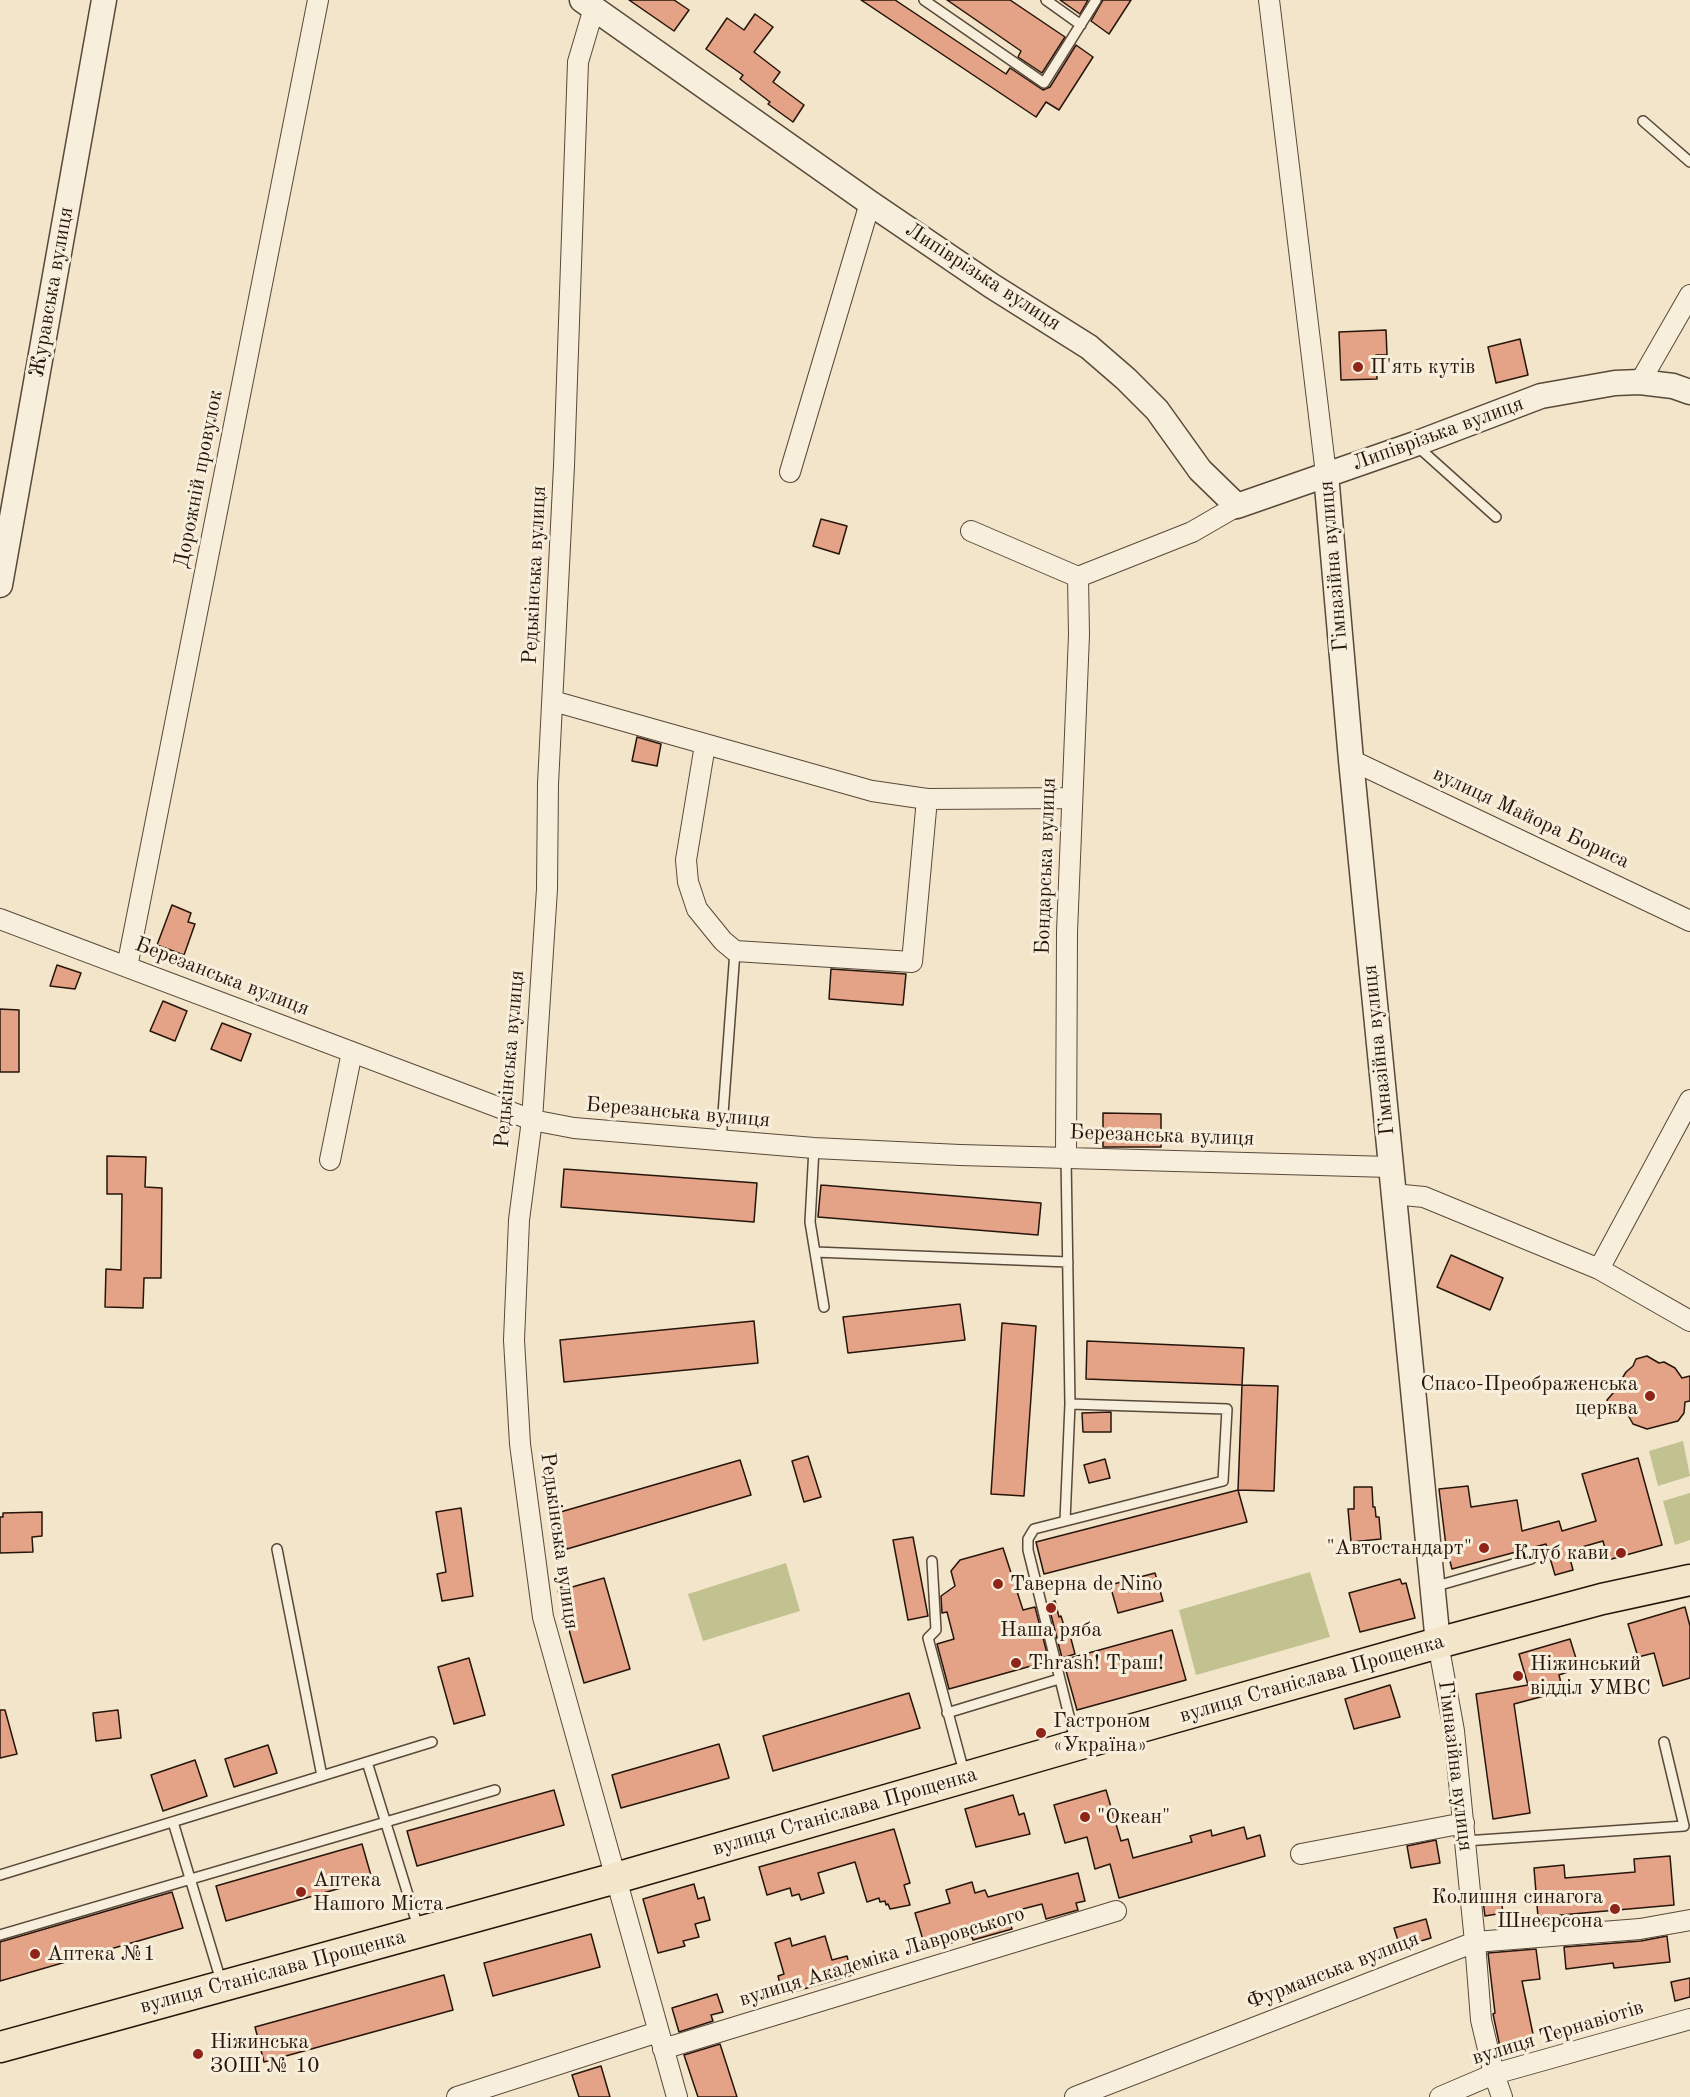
<!DOCTYPE html>
<meta charset="utf-8">
<style>
body{margin:0}
canvas{display:block;background:#f3e5c9}
</style>
<canvas width="1690" height="2097"></canvas>
<script>
const c = document.querySelector('canvas').getContext('2d');
c.lineJoin = 'round';
function fillPath(path, color) { c.fillStyle = color; c.fill(path, 'evenodd'); }
const poly = rows => new Path2D(rows.map(r => 'M' + r).join(''));
function trace(path, color, width, dash) { c.strokeStyle = color; c.lineWidth = width; c.lineCap = dash ? 'butt' : 'round'; c.setLineDash(dash || []); c.stroke(path); }
function label(font, color, halo, rows, align = 'center') {
  c.font = font + ' "Old Standard TT",serif'; c.lineWidth = 6; c.setLineDash([]); c.textBaseline = 'middle'; c.strokeStyle = halo; c.fillStyle = color; for (const [text, x, y, turn = 0] of rows) {
    c.save(); c.translate(x, y); c.rotate((+turn || 0) * Math.PI / 180); c.textAlign = isNaN(turn) ? turn : align; if (halo) c.strokeText(text, 0, 0); c.fillText(text, 0, 0); c.restore();
  }
}
fillPath(poly([
 [1683,1441,1690,1476,1658,1486,1649,1451],
 [1690,1493,1690,1540,1675,1545,1663,1501],
 [786,1563,800,1611,703,1641,688,1594],
 [1310,1572,1330,1637,1196,1675,1179,1610]
]), '#c2c291');
const building = poly([
 [629,0,674,0,689,10,674,31,629,0],
 [861,0,895,0,1006,74,1010,68,1043,90,1050,87,1076,45,1093,57,1059,110,1046,102,1036,117,861,0],
 [947,0,1010,0,1065,37,1042,73,1018,57,1021,51,947,0],
 [1060,0,1088,0,1080,14,1060,0],
 [1103,0,1131,0,1109,34,1091,21,1103,0],
 [755,14,773,27,754,52,780,72,773,82,804,105,793,122,768,104,770,102,740,79,743,75,706,49,727,18,744,30,755,14],
 [1386,330,1387,355,1376,355,1377,379,1341,380,1339,332,1386,330],
 [1520,339,1528,375,1496,383,1488,347,1520,339],
 [821,519,847,526,839,554,813,546,821,519],
 [637,737,661,744,657,766,632,761,637,737],
 [172,905,191,913,188,922,195,924,184,955,157,945,172,905],
 [57,965,81,973,75,989,50,986,57,965],
 [831,969,906,974,903,1005,829,999,831,969],
 [163,1001,187,1011,175,1041,150,1031,163,1001],
 [0,1009,19,1010,19,1072,0,1072,0,1009],
 [222,1023,251,1034,241,1061,211,1049,222,1023],
 [1103,1113,1161,1114,1161,1147,1103,1147,1103,1113],
 [107,1156,146,1157,145,1187,162,1188,161,1278,144,1278,143,1308,105,1307,106,1269,121,1270,122,1194,107,1194,107,1156],
 [564,1169,757,1183,754,1222,561,1207,564,1169],
 [821,1185,1041,1203,1038,1235,818,1217,821,1185],
 [1451,1255,1503,1278,1490,1310,1437,1287,1451,1255],
 [960,1304,965,1340,848,1353,843,1317,960,1304],
 [754,1321,758,1363,564,1382,560,1340,754,1321],
 [1002,1323,1036,1326,1024,1496,991,1494,1002,1323],
 [1087,1341,1244,1348,1242,1385,1086,1379,1087,1341],
 [1647,1356,1659,1363,1664,1362,1675,1368,1682,1378,1690,1376,1690,1401,1685,1402,1684,1413,1678,1421,1647,1429,1633,1424,1628,1415,1617,1416,1611,1413,1607,1400,1614,1392,1626,1372,1633,1366,1636,1359,1647,1356],
 [1242,1385,1278,1386,1274,1491,1238,1490,1242,1385],
 [1111,1412,1111,1432,1083,1432,1082,1413,1111,1412],
 [808,1456,821,1497,804,1502,792,1461,808,1456],
 [1638,1458,1662,1545,1608,1560,1603,1541,1568,1551,1573,1570,1555,1575,1546,1544,1452,1569,1446,1546,1439,1489,1468,1486,1471,1507,1517,1500,1522,1531,1559,1521,1562,1531,1596,1521,1582,1474,1638,1458],
 [1105,1459,1110,1478,1089,1483,1084,1465,1105,1459],
 [740,1460,751,1495,567,1549,557,1513,740,1460],
 [1354,1487,1372,1487,1373,1507,1375,1507,1376,1517,1379,1517,1381,1539,1351,1542,1348,1509,1354,1509,1354,1487],
 [1238,1490,1247,1522,1044,1574,1036,1542,1238,1490],
 [461,1508,473,1596,442,1601,437,1574,446,1572,436,1512,461,1508],
 [42,1512,42,1536,32,1537,33,1552,0,1553,0,1517,3,1517,3,1513,42,1512],
 [913,1537,928,1616,908,1620,893,1540,913,1537],
 [1003,1548,1023,1610,1035,1607,1049,1661,949,1689,937,1644,954,1639,947,1612,942,1613,941,1596,955,1586,951,1571,960,1560,1003,1548],
 [1155,1573,1163,1601,1118,1613,1110,1585,1155,1573],
 [604,1578,630,1669,584,1683,558,1591,604,1578],
 [1400,1579,1402,1584,1406,1583,1415,1618,1360,1632,1349,1593,1400,1579],
 [1055,1601,1059,1617,1061,1616,1067,1636,1070,1635,1075,1654,1062,1658,1048,1603,1055,1601],
 [1685,1607,1690,1626,1690,1678,1663,1686,1654,1653,1638,1657,1628,1624,1685,1607],
 [1172,1630,1186,1680,1077,1710,1063,1660,1172,1630],
 [1570,1639,1579,1668,1559,1675,1563,1691,1514,1704,1530,1813,1493,1819,1476,1694,1528,1685,1519,1654,1570,1639],
 [469,1658,485,1715,454,1724,438,1667,469,1658],
 [1390,1685,1400,1717,1354,1729,1345,1699,1390,1685],
 [909,1693,920,1728,773,1771,763,1736,909,1693],
 [0,1710,5,1710,17,1754,0,1758,0,1710],
 [118,1710,121,1738,96,1741,93,1713,118,1710],
 [719,1744,729,1778,621,1808,612,1775,719,1744],
 [268,1745,277,1773,234,1787,225,1759,268,1745],
 [195,1760,207,1796,163,1811,151,1775,195,1760],
 [554,1790,564,1825,417,1866,407,1831,554,1790],
 [1106,1790,1121,1841,1128,1839,1133,1858,1192,1842,1190,1836,1211,1830,1212,1836,1244,1827,1247,1839,1260,1835,1265,1856,1119,1898,1110,1864,1095,1869,1087,1837,1065,1843,1054,1805,1106,1790],
 [1013,1795,1019,1815,1024,1813,1030,1834,976,1847,965,1809,1013,1795],
 [894,1829,910,1883,904,1885,910,1905,890,1909,888,1904,886,1905,885,1901,880,1902,879,1898,867,1902,855,1862,818,1873,824,1893,801,1900,799,1894,792,1896,790,1888,767,1895,759,1867,894,1829],
 [1436,1840,1440,1863,1411,1868,1407,1846,1436,1840],
 [362,1844,372,1879,226,1921,216,1886,362,1844],
 [1670,1856,1674,1905,1538,1917,1534,1868,1564,1865,1565,1878,1635,1872,1634,1859,1670,1856],
 [1078,1873,1085,1901,1076,1903,1078,1910,1046,1919,1042,1904,1007,1913,1012,1929,973,1940,972,1937,926,1950,915,1913,950,1903,946,1890,972,1882,975,1893,985,1890,988,1897,1078,1873],
 [694,1884,698,1899,704,1897,710,1920,695,1924,699,1937,683,1941,685,1946,658,1953,643,1899,694,1884],
 [172,1892,183,1928,0,1981,0,1942,172,1892],
 [1501,1898,1503,1913,1485,1916,1483,1901,1501,1898],
 [1426,1919,1431,1938,1400,1947,1394,1928,1426,1919],
 [591,1934,600,1967,493,1996,484,1963,591,1934],
 [825,1936,832,1960,847,1956,852,1975,783,1995,778,1976,784,1974,775,1943,790,1938,792,1946,825,1936],
 [1667,1936,1670,1962,1614,1968,1613,1963,1566,1969,1564,1947,1641,1941,1667,1936],
 [1536,1949,1540,1979,1522,1981,1534,2039,1500,2047,1493,2014,1495,2013,1488,1953,1536,1949],
 [444,1975,453,2010,264,2062,255,2027,444,1975],
 [1690,1978,1690,1997,1675,2001,1671,1982,1690,1978],
 [717,1994,723,2012,711,2015,713,2021,679,2032,672,2008,717,1994],
 [720,2044,737,2097,698,2097,684,2055,720,2044],
 [601,2066,610,2097,579,2097,572,2075,601,2066]
]);
fillPath(building, '#e4a386');
trace(building, '#26150b', 1.5);
const service = poly([
 [924,0,1044,83,1096,0],
 [1046,0,1081,25],
 [1643,121,1690,162],
 [1417,446,1496,517],
 [721,1141,735,951],
 [814,1148,810,1222,824,1307],
 [815,1252,1068,1262],
 [1070,1404,1227,1409,1223,1481,1034,1529,1028,1539,1028,1550,1075,1740],
 [1065,1521,1070,1404,1066,1157],
 [277,1549,322,1776],
 [932,1561,936,1630,928,1638,964,1772],
 [1433,1587,1531,1559],
 [947,1713,1059,1679],
 [367,1762,418,1927],
 [173,1822,221,1981],
 [1465,1841,1684,1826,1664,1742],
 [0,1875,432,1742],
 [0,1935,495,1790]
]);
const minor = poly([
 [1269,0,1326,474],
 [594,8,578,62,564,466,548,784,547,889,532,1120,519,1220,514,1340,520,1444,543,1617,677,2097],
 [1640,382,1690,295],
 [790,472,870,203],
 [971,531,1078,577,1192,532,1237,506],
 [553,701,872,791,927,799,1072,798],
 [705,745,686,860,688,882,697,909,723,941,735,951,912,962,927,799],
 [1351,760,1690,921],
 [0,919,532,1120,574,1128,814,1148,960,1155,1390,1167],
 [127,967,318,0],
 [1066,1157,1067,932,1079,635,1078,577],
 [330,1160,352,1052],
 [1393,1194,1424,1197,1599,1269,1690,1321],
 [1599,1269,1690,1100],
 [1438,1643,1454,1731,1475,1942,1481,2020,1494,2074,1502,2097],
 [1301,1854,1464,1823],
 [663,2049,1116,1911],
 [457,2097,658,2032],
 [1075,2097,1475,1942,1640,1929,1690,1920],
 [1440,2097,1494,2074,1690,2019]
]);
const tertiary = poly([
 [582,0,870,203,992,286,1089,347,1126,379,1157,410,1200,470,1237,506,1415,444,1541,396,1615,383,1640,382,1673,386,1690,392],
 [1326,474,1351,760,1438,1643],
 [0,585,104,0]
]);
const primary = poly([
 [0,2047,616,1878,1077,1745,1438,1643,1602,1599,1690,1580]
]);
trace(service, '#59493a', 12);
trace(minor, '#59493a', 22);
trace(tertiary, '#59493a', 27);
trace(primary, '#26150b', 33);
trace(service, '#f7eedc', 9);
trace(minor, '#f7eedc', 20);
trace(tertiary, '#f7eedc', 24);
trace(primary, '#f3e5c9', 30);
for (const [x, y, r, color] of [
 [1358,367,6,"#8f2418"],
 [1650,1396,6,"#8f2418"],
 [1484,1548,6,"#8f2418"],
 [1621,1553,6,"#8f2418"],
 [998,1584,6,"#8f2418"],
 [1051,1608,6,"#8f2418"],
 [1016,1663,6,"#8f2418"],
 [1518,1676,6,"#8f2418"],
 [1041,1733,6,"#8f2418"],
 [1085,1817,6,"#8f2418"],
 [301,1892,6,"#8f2418"],
 [1615,1909,6,"#8f2418"],
 [35,1954,6,"#8f2418"],
 [198,2054,6,"#8f2418"]
]) { const dot = new Path2D(); dot.arc(x, y, r, 0, 2 * Math.PI); c.fillStyle = color; c.fill(dot); trace(dot, '#f7eedc', 2); }
label('21px', '#26150b', '#f7eedc', [
 ["Липіврізька вулиця",983,277,33],
 ["Журавська вулиця",52,292,-80],
 ["Липіврізька вулиця",1438,434,-20],
 ["Дорожній провулок",199,479,-79],
 ["Гімназійна вулиця",1334,566,-95],
 ["Редькінська вулиця",535,575,-87],
 ["вулиця Майора Бориса",1531,818,25],
 ["Бондарська вулиця",1046,866,-88],
 ["Березанська вулиця",222,977,21],
 ["Гімназійна вулиця",1379,1050,-96],
 ["Редькінська вулиця",510,1059,-85],
 ["Березанська вулиця",678,1113,5],
 ["Березанська вулиця",1162,1136,2],
 ["Редькінська вулиця",559,1541,82],
 ["вулиця Станіслава Прощенка",1312,1679,-16],
 ["Гімназійна вулиця",1455,1766,83],
 ["вулиця Станіслава Прощенка",845,1812,-16],
 ["вулиця Академіка Лавровського",882,1957,-17],
 ["Фурманська вулиця",1333,1971,-21],
 ["вулиця Станіслава Прощенка",273,1972,-15],
 ["вулиця Тернавіотів",1558,2033,-17]
]);
label('21px', '#26150b', '#f7eedc', [
 ["П'ять кутів",1370,367],
 ["Спасо-Преображенська",1638,1384,"right"],
 ["церква",1638,1408,"right"],
 ["\"Автостандарт\"",1472,1548,"right"],
 ["Клуб кави",1609,1553,"right"],
 ["Таверна de Nino",1010,1584],
 ["Наша ряба",1051,1630,"center"],
 ["Thrash! Траш!",1028,1663],
 ["Ніжинський",1530,1664],
 ["відділ УМВС",1530,1688],
 ["Гастроном",1053,1721],
 ["«Україна»",1053,1745],
 ["\"Океан\"",1097,1817],
 ["Аптека",313,1880],
 ["Нашого Міста",313,1904],
 ["Колишня синагога",1603,1897,"right"],
 ["Шнеєрсона",1603,1921,"right"],
 ["Аптека №1",47,1954],
 ["Ніжинська",210,2042],
 ["ЗОШ № 10",210,2066]
], 'left');
</script>
